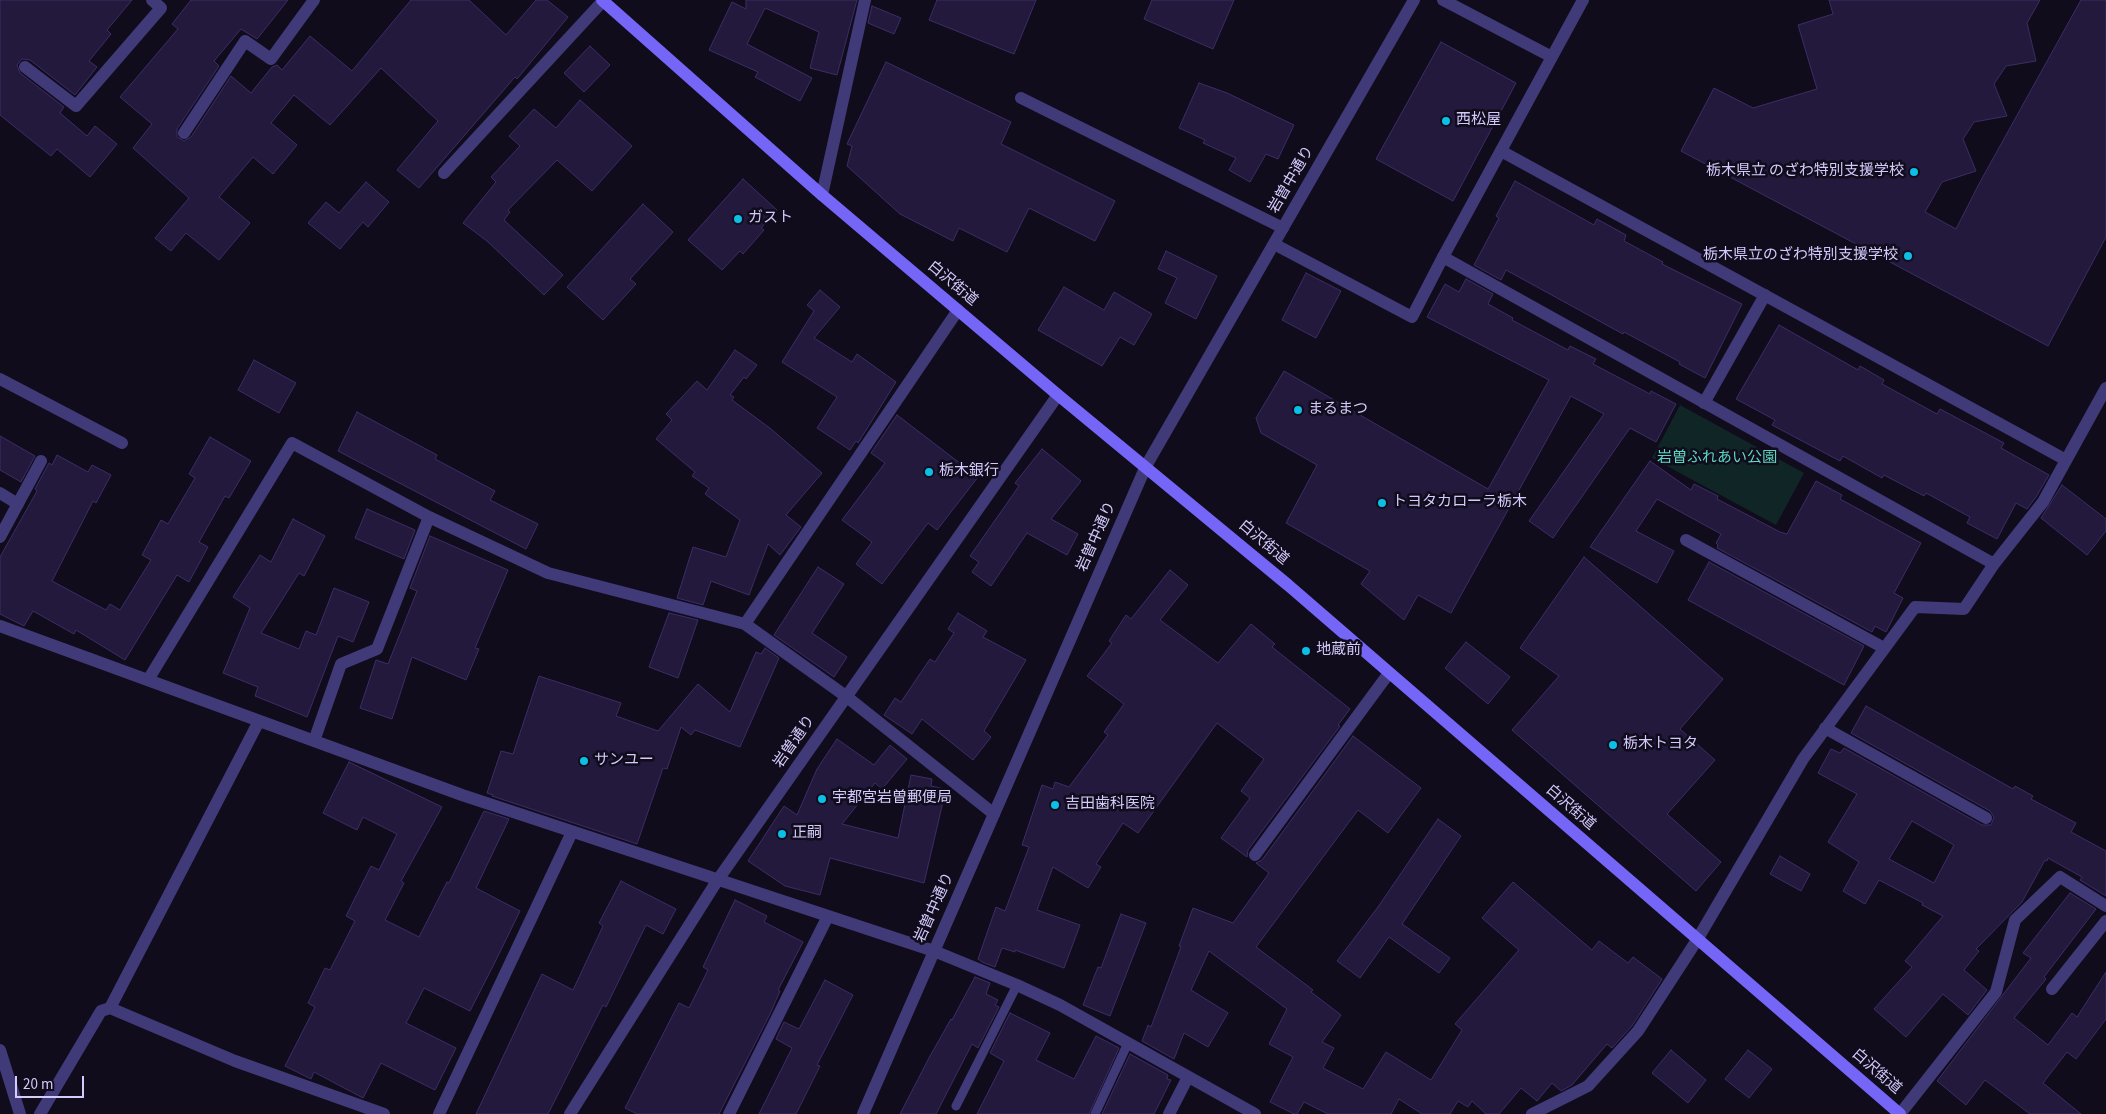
<!DOCTYPE html>
<meta charset="utf-8">
<style>
body{margin:0}
#map{position:relative;width:2106px;height:1114px;overflow:hidden;background:#100c1c;font-family:"Source Sans 3",sans-serif}
canvas{display:block}
.scale{position:absolute;left:15px;top:1076px;width:69px;height:22px;box-sizing:border-box;border:2px solid #d4cafc;border-top:0;padding-left:6px;font-size:15px;line-height:18px;white-space:nowrap;color:#d4cafc;-webkit-text-stroke:4px #100c1c;paint-order:stroke}
</style>
<div id="map">
<canvas width="2106" height="1114"></canvas>
<div class="scale">20 m</div>
</div>
<script>
const c = document.querySelector('canvas').getContext('2d');
c.lineJoin = 'round';
function fillPath(path, color) { c.fillStyle = color; c.fill(path, 'evenodd'); }
const poly = rows => new Path2D(rows.map(r => 'M' + r).join(''));
function trace(path, color, width, dash) { c.strokeStyle = color; c.lineWidth = width; c.lineCap = dash ? 'butt' : 'round'; c.setLineDash(dash || []); c.stroke(path); }
function label(font, color, halo, rows, align = 'center') {
  c.font = font + ' "Source Sans 3","Noto Sans JP",sans-serif'; c.lineWidth = 5; c.setLineDash([]); c.textBaseline = 'middle'; c.strokeStyle = halo; c.fillStyle = color; for (const [text, x, y, turn = 0] of rows) {
    c.save(); c.translate(x, y); c.rotate((+turn || 0) * Math.PI / 180); c.textAlign = isNaN(turn) ? turn : align; if (halo) c.strokeText(text, 0, 0); c.fillText(text, 0, 0); c.restore();
  }
}
fillPath(poly([
 [1680,405,1804,473,1776,525,1652,458]
]), '#102525');
const building = poly([
 [0,0,132,0,107,30,111,34,89,61,97,67,75,95,30,60,22,59,17,65,20,73,64,107,60,113,87,136,95,126,117,144,90,177,57,149,51,156,0,115,0,0],
 [191,0,288,0,257,39,241,29,214,61,219,66,177,129,177,137,184,141,191,137,231,76,251,93,272,67,277,65,282,70,310,36,352,71,411,0,469,0,506,35,536,0,547,0,568,17,517,79,515,77,419,188,397,170,438,121,381,68,330,125,294,95,271,123,297,145,273,174,253,157,219,197,250,223,219,260,186,233,171,251,155,238,189,198,133,148,152,124,120,97,178,29,172,24,191,0],
 [746,0,857,0,837,75,810,68,819,32,765,8,747,44,812,78,800,101,755,77,758,72,709,50,732,2,746,9,746,0],
 [937,0,1036,0,1014,54,929,20,937,0],
 [1152,0,1234,0,1213,49,1144,19,1152,0],
 [1829,0,2040,0,2027,23,2036,61,2006,66,1994,84,2007,116,1974,122,1963,139,1976,171,1942,182,1925,212,1956,229,1980,182,2081,0,2106,0,2106,237,2048,346,1681,151,1714,88,1753,108,1817,89,1798,25,1833,14,1829,0],
 [872,6,901,18,894,34,868,23,872,6],
 [1441,42,1516,83,1453,201,1376,159,1441,42],
 [590,46,610,65,584,92,564,73,590,46],
 [886,62,1011,122,1001,144,1115,201,1095,241,1029,208,1007,252,959,228,953,241,900,214,847,166,852,146,847,144,886,62],
 [1199,83,1227,93,1294,125,1278,159,1266,154,1250,182,1229,170,1236,158,1203,143,1205,140,1179,128,1199,83],
 [580,100,632,146,592,191,557,160,508,210,510,212,504,220,563,275,544,295,487,241,463,223,496,182,491,177,520,146,509,136,534,109,556,128,580,100],
 [743,179,777,210,761,228,764,230,743,254,740,251,722,270,688,240,743,179],
 [1515,181,1594,225,1597,219,1626,235,1624,241,1663,262,1662,264,1742,304,1705,378,1679,364,1680,362,1624,332,1623,334,1506,270,1501,280,1474,265,1499,218,1496,216,1515,181],
 [366,182,389,202,368,227,363,222,340,249,308,223,326,202,339,213,366,182],
 [643,204,673,232,630,279,636,284,603,320,567,287,643,204],
 [1166,251,1217,276,1196,319,1165,303,1177,278,1158,269,1166,251],
 [1306,273,1341,291,1316,338,1282,320,1306,273],
 [1466,279,1493,294,1488,304,1513,318,1512,320,1568,350,1570,346,1596,359,1593,364,1650,394,1651,391,1676,404,1656,442,1630,428,1553,538,1529,521,1604,414,1571,396,1451,613,1418,595,1404,620,1361,584,1370,571,1286,523,1317,465,1261,433,1256,418,1284,371,1488,489,1549,380,1427,317,1445,284,1459,292,1466,279],
 [1064,287,1104,310,1114,292,1152,314,1134,345,1120,337,1102,366,1038,330,1064,287],
 [820,290,840,307,814,338,852,362,857,354,896,382,858,443,856,441,850,450,817,428,837,397,782,362,814,311,807,305,820,290],
 [1779,325,1858,370,1860,366,1884,380,1882,384,1937,414,1940,409,2004,443,2001,448,2049,475,2036,497,2027,509,2016,503,1997,539,1967,523,1970,517,1926,493,1924,496,1884,475,1882,478,1843,456,1840,461,1772,425,1775,420,1736,399,1779,325],
 [735,350,757,365,746,379,744,377,730,395,734,397,732,400,771,429,822,473,786,515,801,527,780,555,768,544,749,595,711,581,703,605,677,598,693,547,726,557,740,520,705,494,709,488,692,476,695,472,656,439,672,420,666,414,697,381,707,390,735,350],
 [254,360,296,383,279,413,238,390,254,360],
 [357,412,437,455,435,459,495,491,490,500,538,524,526,549,338,451,357,412],
 [897,415,978,477,937,530,928,523,882,584,856,564,872,542,842,520,885,463,871,453,897,415],
 [0,436,35,456,21,482,0,470,0,436],
 [210,437,251,461,229,498,225,496,199,542,208,547,189,582,177,575,125,660,76,630,74,634,33,611,24,626,0,614,0,557,37,491,35,489,49,463,52,465,57,455,88,472,92,465,111,475,96,503,93,501,52,581,106,610,110,604,120,610,151,560,142,555,161,520,168,524,195,478,189,474,210,437],
 [1042,449,1081,481,1051,519,1078,534,1067,555,1027,533,991,586,972,572,979,562,970,556,1019,486,1015,483,1042,449],
 [1650,461,1691,490,1694,484,1718,496,1717,499,1780,532,1787,534,1816,481,1842,495,1840,499,1921,543,1894,593,1903,598,1886,632,1875,626,1872,632,1717,548,1718,545,1716,543,1721,534,1657,499,1636,531,1674,551,1657,583,1590,547,1650,461],
 [2062,485,2106,519,2106,531,2087,555,2041,518,2062,485],
 [367,509,415,530,404,559,355,538,367,509],
 [293,519,325,536,304,576,299,573,261,633,299,649,306,631,316,635,334,588,369,602,353,642,338,636,307,717,255,696,258,687,223,673,250,608,233,597,260,555,271,562,293,519],
 [430,536,508,570,475,648,479,649,466,680,412,657,392,719,360,708,376,660,388,664,417,591,410,588,430,536],
 [1584,557,1723,679,1680,729,1715,760,1667,814,1721,862,1696,891,1512,730,1559,676,1520,648,1584,557],
 [1709,562,1864,646,1844,685,1688,600,1709,562],
 [818,567,844,584,812,633,847,657,834,677,774,635,818,567],
 [1170,570,1188,585,1160,620,1218,663,1251,624,1275,644,1272,647,1350,709,1338,725,1340,726,1248,850,1247,857,1221,838,1250,798,1241,791,1264,759,1217,723,1138,833,1123,823,1096,864,1101,867,1088,888,1053,867,1037,910,1080,925,1064,968,1015,950,1015,952,1002,948,995,967,982,962,978,959,996,907,1005,911,1029,847,1022,845,1042,785,1053,789,1055,782,1069,787,1108,735,1104,732,1124,704,1087,676,1112,643,1109,641,1126,615,1131,619,1170,570],
 [669,613,698,620,678,678,649,667,669,613],
 [958,613,987,631,983,637,1026,660,984,731,991,737,973,760,922,719,912,734,884,715,895,698,901,702,930,659,935,662,954,633,948,629,958,613],
 [1466,642,1510,677,1488,704,1445,668,1466,642],
 [765,648,779,658,740,747,695,730,691,735,681,727,667,769,663,768,637,844,492,796,493,795,487,793,501,751,513,754,539,676,621,703,616,716,658,731,698,684,730,712,756,652,761,654,765,648],
 [1866,706,2013,789,2015,786,2033,796,2031,799,2076,823,2071,832,2106,851,2106,896,2080,880,2082,877,2048,858,2047,861,2045,860,2022,902,1976,949,1979,951,1964,970,1987,990,1968,1015,1943,994,1906,1037,1874,1009,1912,967,1905,961,1943,916,1922,905,1923,903,1879,880,1865,904,1843,891,1859,862,1828,842,1857,794,1818,773,1831,749,1840,753,1844,748,1982,825,1991,825,1994,817,1990,811,1851,733,1866,706],
 [1912,821,1954,845,1934,883,1889,859,1912,821],
 [1353,736,1421,788,1388,833,1358,810,1256,947,1313,990,1311,992,1341,1015,1322,1042,1334,1048,1323,1068,1363,1089,1386,1052,1431,1080,1462,1030,1455,1024,1519,950,1482,918,1513,882,1592,950,1599,941,1628,963,1633,957,1662,979,1632,1026,1612,1048,1607,1044,1572,1085,1561,1091,1552,1083,1537,1101,1521,1088,1499,1114,1486,1114,1472,1101,1468,1107,1458,1101,1450,1114,1422,1114,1399,1099,1391,1114,1328,1114,1304,1102,1297,1114,1294,1114,1270,1102,1293,1057,1269,1044,1287,1009,1209,951,1191,990,1228,1013,1208,1047,1184,1033,1174,1059,1142,1041,1148,1025,1151,1027,1181,947,1179,946,1193,908,1233,923,1269,873,1256,863,1262,860,1353,736],
 [837,739,874,765,890,745,907,759,882,789,875,783,842,824,898,838,911,775,932,779,931,786,946,789,924,883,830,858,820,895,785,886,748,861,784,806,797,815,817,769,837,739],
 [349,762,442,807,401,881,404,883,385,920,419,937,447,882,449,883,484,811,509,819,476,888,520,911,494,964,470,1011,424,988,406,1023,456,1048,435,1090,381,1063,363,1098,314,1072,311,1079,285,1066,315,1007,308,1003,325,968,330,970,355,921,346,916,371,866,379,870,397,834,363,817,357,830,323,813,349,762],
 [1438,819,1461,836,1402,924,1450,958,1439,973,1389,937,1360,978,1337,961,1378,907,1438,819],
 [1780,856,1810,874,1801,891,1770,874,1780,856],
 [621,881,676,909,663,934,646,925,606,1007,603,1005,548,1114,476,1114,542,974,573,990,603,926,599,923,621,881],
 [2070,893,2096,909,2044,977,2046,979,2014,1018,2048,1045,2072,1013,2077,1017,2106,972,2106,1019,2076,1059,2067,1052,2043,1083,2081,1114,2030,1114,1985,1080,1966,1105,1937,1081,2031,958,2023,953,2070,893],
 [735,900,767,916,764,922,803,942,778,990,780,991,770,1014,719,1114,637,1114,625,1108,679,1003,689,1008,708,970,703,967,735,900],
 [1121,914,1146,923,1110,1016,1083,1005,1098,967,1101,968,1121,914],
 [975,977,990,983,986,994,998,1000,995,1005,999,1007,978,1048,972,1044,936,1114,900,1114,930,1056,951,1019,952,1020,975,977],
 [825,980,853,995,817,1065,820,1066,796,1114,759,1114,792,1048,776,1039,784,1022,799,1029,825,980],
 [1010,1013,1050,1033,1036,1060,1074,1079,1096,1036,1119,1048,1089,1114,977,1114,1004,1061,990,1053,1010,1013],
 [1671,1050,1706,1080,1688,1103,1652,1073,1671,1050],
 [1748,1050,1772,1069,1749,1098,1725,1079,1748,1050],
 [1130,1054,1168,1075,1167,1079,1171,1080,1154,1114,1102,1114,1130,1054]
]);
fillPath(building, '#23193c');
trace(building, '#3d2d67', 1);
trace(poly([
 [956,1106,1017,985],
 [1095,1114,1128,1043]
]), '#413a79', 9);
trace(poly([
 [25,67,76,106,161,8,152,0],
 [1021,98,1283,228],
 [184,133,245,41,271,59,314,0],
 [1501,151,2066,460],
 [444,173,603,1],
 [822,195,865,0],
 [1274,244,1412,317,1443,257,1994,564],
 [0,379,122,443],
 [0,493,18,504],
 [0,537,41,461],
 [1686,540,1884,648],
 [745,624,958,310],
 [0,626,462,795,934,951,1017,985,1060,1005,1255,1114],
 [148,680,292,443,429,517,548,573,745,624,847,697,994,814],
 [1825,728,1986,818],
 [314,741,341,664,377,649,429,517],
 [1255,855,1389,673],
 [2052,989,2106,921],
 [110,1008,235,1061,384,1114],
 [0,1050,20,1114],
 [40,1114,101,1011,110,1008,259,721],
 [439,1114,572,832],
 [570,1114,717,881,1058,395],
 [729,1114,828,916],
 [1169,1114,1188,1077],
 [1532,1114,1588,1086,1638,1031,1697,940,1803,759,1915,607,1964,609,1994,564,2043,502,2106,388],
 [1900,1114,1996,992,2015,920,2060,877,2106,906]
]), '#413a79', 12);
trace(poly([
 [1443,0,1552,57],
 [1443,257,1583,0],
 [1704,403,1765,295],
 [863,1114,1146,466,1414,0]
]), '#413a79', 12);
trace(poly([
 [602,0,822,195,1058,395,1288,585,1900,1114]
]), '#7566f7', 12);
for (const [x, y, r, color] of [
 [1446,121,5,"#0cbfe6"],
 [1914,172,5,"#0cbfe6"],
 [738,219,5,"#0cbfe6"],
 [1908,256,5,"#0cbfe6"],
 [1298,410,5,"#0cbfe6"],
 [929,472,5,"#0cbfe6"],
 [1382,503,5,"#0cbfe6"],
 [1306,651,5,"#0cbfe6"],
 [1613,745,5,"#0cbfe6"],
 [584,761,5,"#0cbfe6"],
 [822,799,5,"#0cbfe6"],
 [1055,805,5,"#0cbfe6"],
 [782,834,5,"#0cbfe6"]
]) { const dot = new Path2D(); dot.arc(x, y, r, 0, 2 * Math.PI); c.fillStyle = color; c.fill(dot); trace(dot, '#100c1c', 2); }
label('15px', '#d4cafc', '#100c1c', [
 ["西松屋",1456,121],
 ["栃木県立 のざわ特別支援学校",1904,172,"right"],
 ["ガスト",748,219],
 ["栃木県立のざわ特別支援学校",1898,256,"right"],
 ["まるまつ",1308,410],
 ["栃木銀行",939,472],
 ["トヨタカローラ栃木",1392,503],
 ["地蔵前",1316,651],
 ["栃木トヨタ",1623,745],
 ["サンユー",594,761],
 ["宇都宮岩曽郵便局",832,799],
 ["吉田歯科医院",1065,805],
 ["正嗣",792,834]
], 'left');
label('15px', '#d4cafc', '#100c1c', [
 ["岩曽中通り",1292,180,-60],
 ["白沢街道",952,284,40],
 ["岩曽中通り",1097,537,-66],
 ["白沢街道",1263,543,40],
 ["岩曽通り",795,742,-55],
 ["白沢街道",1570,808,41],
 ["岩曽中通り",935,908,-66],
 ["白沢街道",1876,1072,41]
]);
label('15px', '#5bd7c2', '#100c1c', [
 ["岩曽ふれあい公園",1717,459]
]);
</script>
